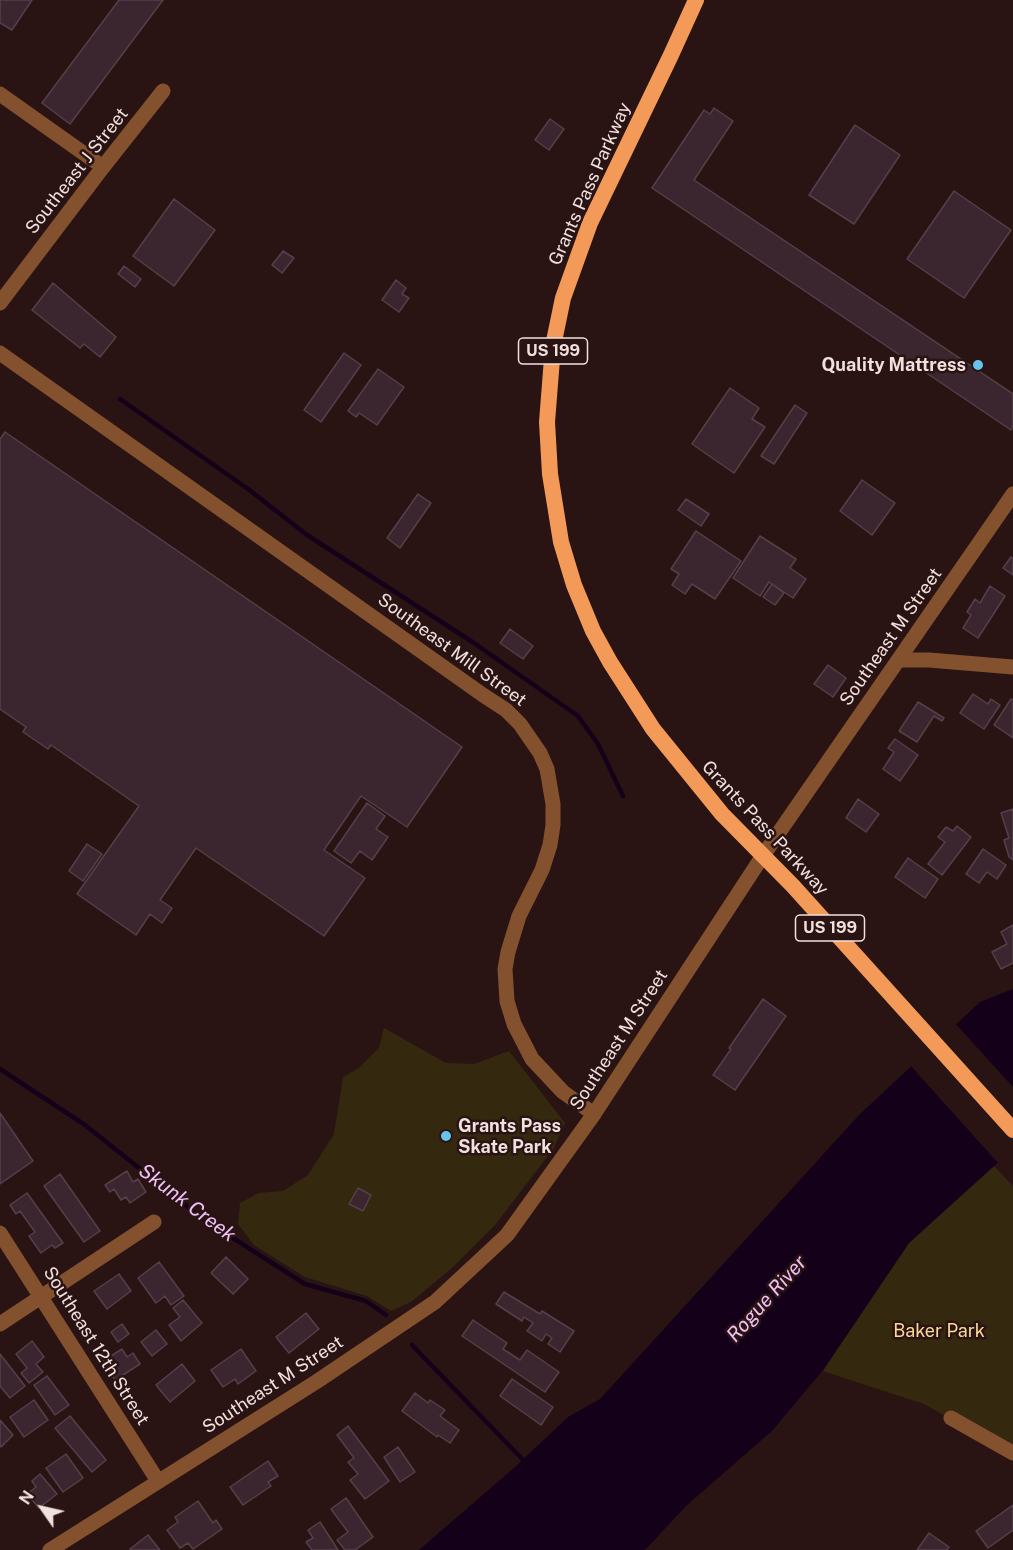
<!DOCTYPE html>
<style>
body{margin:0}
#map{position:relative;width:1013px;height:1550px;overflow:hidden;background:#291413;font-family:"Public Sans",sans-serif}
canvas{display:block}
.north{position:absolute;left:12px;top:1478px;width:60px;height:60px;-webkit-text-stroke:4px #291413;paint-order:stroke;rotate:304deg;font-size:16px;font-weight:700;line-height:24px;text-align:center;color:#f0e0de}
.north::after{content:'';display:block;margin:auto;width:21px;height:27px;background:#f0e0de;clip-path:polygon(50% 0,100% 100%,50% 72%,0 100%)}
</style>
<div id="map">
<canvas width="1013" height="1550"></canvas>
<div class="north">N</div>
</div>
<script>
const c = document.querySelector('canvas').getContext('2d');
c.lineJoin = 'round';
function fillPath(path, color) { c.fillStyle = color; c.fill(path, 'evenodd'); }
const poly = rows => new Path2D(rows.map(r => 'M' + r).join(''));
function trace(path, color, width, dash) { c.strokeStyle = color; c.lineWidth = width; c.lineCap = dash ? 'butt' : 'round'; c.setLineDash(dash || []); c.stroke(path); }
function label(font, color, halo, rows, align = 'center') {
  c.font = font + ' "Public Sans",sans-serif'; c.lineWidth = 5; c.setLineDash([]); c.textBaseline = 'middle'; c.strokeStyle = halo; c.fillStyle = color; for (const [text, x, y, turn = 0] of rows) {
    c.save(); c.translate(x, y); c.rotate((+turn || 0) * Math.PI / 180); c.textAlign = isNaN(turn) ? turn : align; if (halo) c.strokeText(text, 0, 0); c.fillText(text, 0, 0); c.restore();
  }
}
fillPath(poly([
 [384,1028,446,1063,474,1064,509,1051,565,1123,554,1148,495,1225,453,1267,411,1302,391,1311,367,1296,305,1277,254,1245,238,1224,240,1203,259,1193,283,1191,308,1175,334,1134,343,1077,359,1068,379,1048],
 [993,1165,1013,1186,1013,1454,924,1404,823,1371,909,1243]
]), '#34290f');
fillPath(poly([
 [1013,989,1013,1149,909,1243,823,1370,772,1431,687,1505,645,1550,419,1550,515,1467,568,1417,600,1399,860,1114,980,1002]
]), '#15001a');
fillPath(poly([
 [954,1022,1013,1087,1013,1152,999,1164,909,1064]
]), '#291413');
trace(poly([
 [120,399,248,489,307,535,474,643,578,716,598,744,623,796],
 [0,1069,85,1125,203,1219,305,1284,366,1301,386,1315],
 [412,1345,527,1464]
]), '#15001a', 4.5);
const building = poly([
 [0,0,32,0,12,30,0,23,0,0],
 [119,0,163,0,70,124,42,103,119,0],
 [714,108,733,121,694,180,1013,394,1013,426,1011,430,652,188,704,110,710,114,714,108],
 [550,119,564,129,549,150,535,140,550,119],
 [855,125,900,155,854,224,809,195,855,125],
 [954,191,1011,230,964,298,907,259,954,191],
 [174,199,215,230,174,286,133,256,174,199],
 [283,251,294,258,282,273,272,265,283,251],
 [124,266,141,279,135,287,118,274,124,266],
 [396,280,406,288,402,294,409,298,399,312,382,300,396,280],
 [53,283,116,337,100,357,84,344,80,348,32,310,53,283],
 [344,353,361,365,321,422,304,410,344,353],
 [378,369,404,387,377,425,359,413,356,417,348,411,378,369],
 [730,388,759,408,752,419,765,427,734,473,692,444,730,388],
 [795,405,807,413,774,464,761,456,795,405],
 [5,432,462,747,407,827,361,796,324,850,365,878,324,936,196,848,160,900,172,908,162,923,150,914,136,935,77,894,139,806,51,745,48,749,23,732,26,727,0,709,0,439,5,432],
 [862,480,895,503,872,535,840,511,862,480],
 [418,494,431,503,400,548,387,538,418,494],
 [686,499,709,514,701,526,678,510,686,499],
 [696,531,741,561,715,599,692,584,685,594,672,585,679,574,671,569,696,531],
 [760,536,796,559,790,568,806,579,793,598,769,582,760,596,733,578,760,536],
 [1011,557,1013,559,1013,575,1003,568,1011,557],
 [772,584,784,593,775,605,763,597,772,584],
 [990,586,1005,596,978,638,963,628,971,615,967,612,975,599,980,603,990,586],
 [510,629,533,646,523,659,500,643,510,629],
 [828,665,846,678,833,697,814,684,828,665],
 [973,694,988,704,991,699,1000,705,984,729,960,713,973,694],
 [1011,699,1013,700,1013,738,994,725,1011,699],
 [918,702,944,718,942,721,934,716,917,742,899,731,918,702],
 [895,739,918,755,900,781,883,769,894,752,888,748,895,739],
 [858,799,879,814,866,832,846,818,858,799],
 [367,803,385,816,376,829,388,837,372,860,360,851,351,863,334,851,367,803],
 [1013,809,1013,860,1009,857,1004,840,1009,838,1001,813,1013,809],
 [957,826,971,837,942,875,928,864,945,842,938,837,946,827,953,831,957,826],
 [87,844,102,854,83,881,69,871,87,844],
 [983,849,1006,865,997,879,987,872,979,883,966,874,983,849],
 [908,858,938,879,925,898,895,877,908,858],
 [1013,925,1013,963,1001,969,992,952,1007,944,1001,932,1013,925],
 [763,999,786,1016,735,1090,713,1075,731,1049,729,1048,763,999],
 [0,1113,33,1161,0,1184,0,1113],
 [127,1171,133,1182,138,1179,146,1192,130,1203,126,1197,121,1200,114,1189,110,1192,105,1185,127,1171],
 [60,1174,100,1231,84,1242,44,1186,60,1174],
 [358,1188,371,1195,363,1211,349,1204,358,1188],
 [27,1193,63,1243,55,1248,52,1245,41,1253,29,1236,35,1232,20,1211,16,1214,10,1205,27,1193],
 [226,1257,248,1279,233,1294,211,1273,226,1257],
 [159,1262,184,1296,171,1305,165,1296,156,1303,138,1278,159,1262],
 [119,1274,131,1291,107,1309,94,1291,119,1274],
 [504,1292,540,1314,542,1311,574,1331,560,1352,548,1344,552,1338,546,1334,542,1341,527,1331,533,1323,524,1317,522,1321,496,1304,504,1292],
 [183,1300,202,1323,181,1341,169,1325,180,1317,173,1308,183,1300],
 [306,1313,319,1329,289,1353,276,1337,306,1313],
 [473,1320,507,1343,503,1349,520,1360,527,1350,559,1372,545,1392,462,1336,473,1320],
 [122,1324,129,1334,118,1342,111,1332,122,1324],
 [156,1330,167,1344,152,1356,141,1342,156,1330],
 [32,1341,44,1357,36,1364,43,1372,29,1383,21,1373,27,1368,16,1354,32,1341],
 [122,1349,127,1357,133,1353,140,1364,115,1380,103,1361,122,1349],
 [241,1349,256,1371,238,1384,235,1379,223,1387,211,1370,241,1349],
 [0,1354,25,1386,10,1398,0,1386,0,1354],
 [182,1364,195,1381,170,1402,156,1385,182,1364],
 [47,1376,69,1405,55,1415,34,1385,47,1376],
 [512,1379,553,1407,541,1425,500,1396,512,1379],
 [415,1393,428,1403,430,1400,445,1410,440,1416,459,1430,450,1443,438,1435,437,1437,402,1411,415,1393],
 [34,1400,48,1420,24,1437,10,1417,34,1400],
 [70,1416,106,1460,92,1472,55,1428,70,1416],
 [0,1420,13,1435,1,1447,0,1445,0,1420],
 [348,1426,389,1481,365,1499,350,1480,358,1474,348,1462,354,1458,337,1435,348,1426],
 [398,1447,415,1472,400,1482,384,1457,398,1447],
 [66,1454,83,1478,63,1492,46,1468,66,1454],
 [268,1461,278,1476,268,1482,271,1486,243,1505,230,1487,268,1461],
 [40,1474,57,1494,39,1508,27,1494,36,1487,32,1481,40,1474],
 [346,1498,373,1537,355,1550,345,1550,337,1540,348,1532,331,1509,346,1498],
 [198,1501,213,1523,216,1520,222,1529,193,1549,188,1543,180,1548,167,1530,178,1522,175,1517,198,1501],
 [1013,1505,1013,1530,988,1548,976,1531,1013,1505],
 [320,1522,338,1550,312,1550,306,1542,313,1538,308,1530,320,1522],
 [929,1533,949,1547,947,1550,917,1550,929,1533],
 [148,1535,160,1550,131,1550,130,1549,148,1535]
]);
fillPath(building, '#3b262f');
trace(building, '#563f49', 1.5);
trace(poly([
 [103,167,163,91],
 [0,353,483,695,506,710,520,724,540,753,547,769,553,804,553,825,550,845,542,870,519,916,508,952,505,969,507,1001,514,1024,532,1059,563,1092,594,1114],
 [900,660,929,660,1013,667],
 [0,1233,158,1481],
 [0,1324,154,1222],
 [951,1418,1013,1453]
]), '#84512f', 15);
trace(poly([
 [0,94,103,167,0,303],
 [50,1550,316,1382,435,1302,507,1235,594,1114,762,857,1013,494]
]), '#84512f', 15);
trace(poly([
 [696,0,671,55,590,223,563,298,553,346,547,422,550,474,561,542,574,585,593,631,610,662,653,729,722,814,793,886,1013,1130]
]), '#f49a58', 16);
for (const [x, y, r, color] of [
 [978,365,6,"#65c5ee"],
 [446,1136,6,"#65c5ee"]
]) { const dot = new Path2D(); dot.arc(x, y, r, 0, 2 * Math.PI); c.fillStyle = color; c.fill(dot); trace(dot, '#291413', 2); }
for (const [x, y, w] of [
 [553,351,69],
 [830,928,69]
]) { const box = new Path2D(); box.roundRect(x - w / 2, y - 13, w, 26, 4.5); c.fillStyle = '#291413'; c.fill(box); trace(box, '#f0e0de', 1.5); }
label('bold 16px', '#f0e0de', null, [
 ["US 199",553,351],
 ["US 199",830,928]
]);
label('18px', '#f0e0de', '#291413', [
 ["Southeast J Street",77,171,-52],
 ["Grants Pass Parkway",590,184,-66],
 ["Southeast M Street",891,637,-55],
 ["Southeast Mill Street",452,650,36],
 ["Grants Pass Parkway",765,828,47],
 ["Southeast M Street",619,1040,-57],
 ["Southeast 12th Street",96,1346,58],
 ["Southeast M Street",273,1385,-33]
]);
label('bold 18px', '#f0e0de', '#291413', [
 ["Quality Mattress",966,365],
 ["Grants Pass",458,1126,"left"],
 ["Skate Park",458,1147,"left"]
], 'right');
label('18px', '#fbda97', '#291413', [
 ["Baker Park",939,1331]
]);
label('italic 20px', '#f1c0f9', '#291413', [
 ["Skunk Creek",187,1203,37],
 ["Rogue River",767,1299,-48]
]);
</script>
